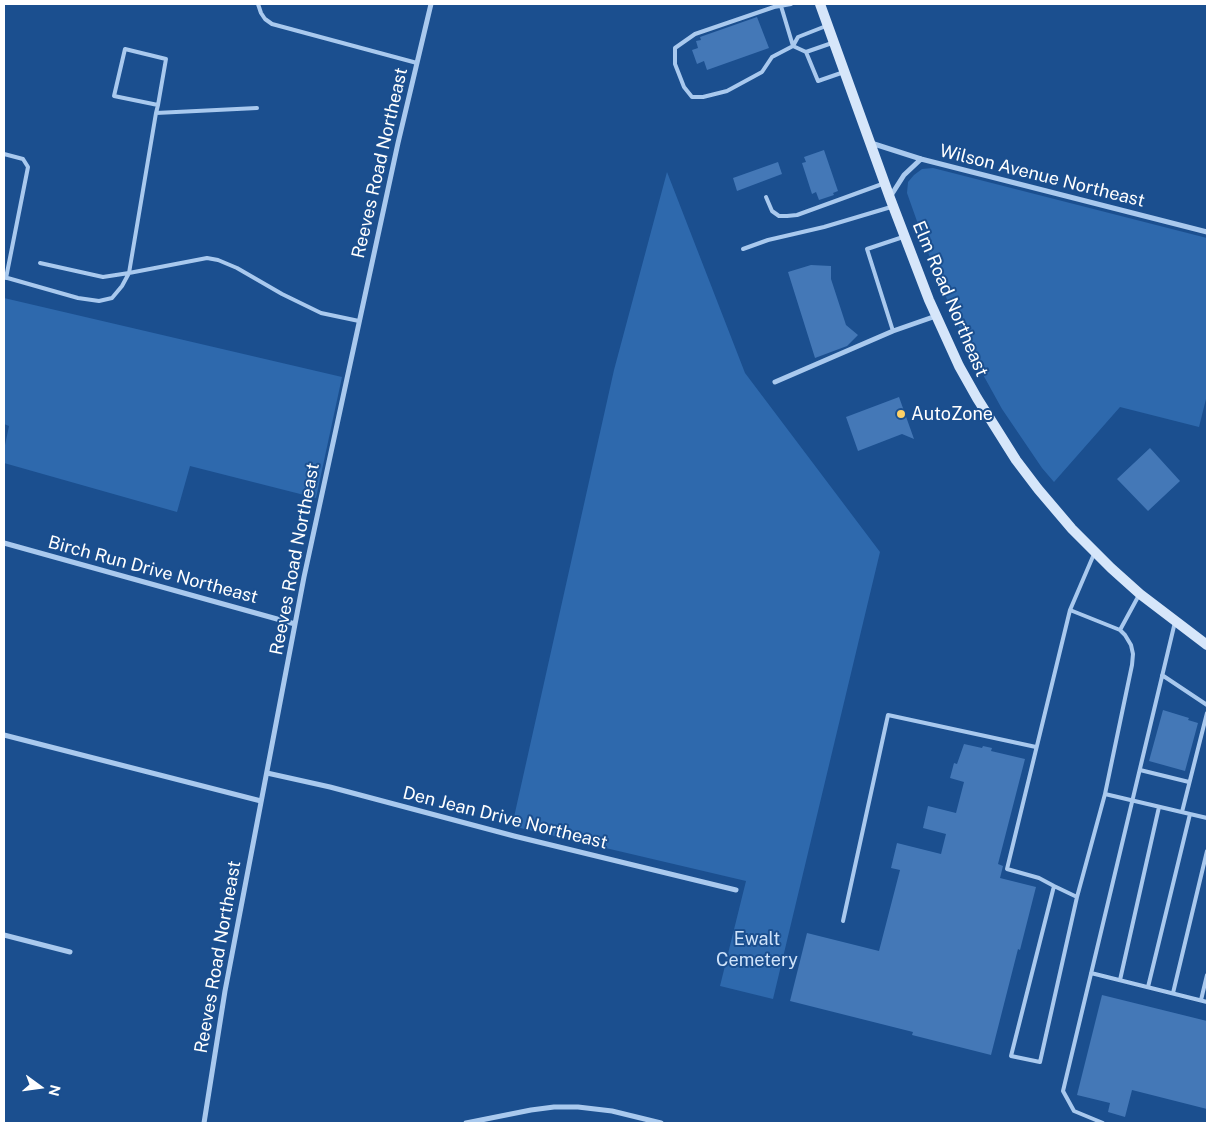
<!DOCTYPE html>
<style>
body{margin:0}
#map{position:relative;width:1211px;height:1127px;overflow:hidden;background:#1b4f8f;font-family:"Public Sans",sans-serif}
canvas{display:block}
.frame{position:absolute;inset:0;border:5px solid #fff;pointer-events:none}
.north{position:absolute;left:15px;top:1062px;width:50px;height:50px;-webkit-text-stroke:4px #1b4f8f;paint-order:stroke;rotate:104deg;font-size:14px;font-weight:700;line-height:20px;text-align:center;color:#fff}
.north::after{content:'';display:block;margin:auto;width:18px;height:22px;background:#fff;clip-path:polygon(50% 0,100% 100%,50% 72%,0 100%)}
</style>
<div id="map">
<canvas width="1211" height="1127"></canvas>
<div class="frame"></div>
<div class="north">N</div>
</div>
<script>
const c = document.querySelector('canvas').getContext('2d');
c.lineJoin = 'round';
function fillPath(path, color) { c.fillStyle = color; c.fill(path, 'evenodd'); }
const poly = rows => new Path2D(rows.map(r => 'M' + r).join(''));
function trace(path, color, width, dash) { c.strokeStyle = color; c.lineWidth = width; c.lineCap = dash ? 'butt' : 'round'; c.setLineDash(dash || []); c.stroke(path); }
function label(font, color, halo, rows, align = 'center') {
  c.font = font + ' "Public Sans",sans-serif'; c.lineWidth = 4; c.setLineDash([]); c.textBaseline = 'middle'; c.strokeStyle = halo; c.fillStyle = color; for (const [text, x, y, turn = 0] of rows) {
    c.save(); c.translate(x, y); c.rotate((+turn || 0) * Math.PI / 180); c.textAlign = isNaN(turn) ? turn : align; if (halo) c.strokeText(text, 0, 0); c.fillText(text, 0, 0); c.restore();
  }
}
fillPath(poly([
 [933,168,1207,238,1207,395,1199,427,1120,407,1054,482,1042,468,1002,409,981,371,961,331,935,272,907,193,908,182,914,175,922,169],
 [667,172,745,373,880,552,773,999,720,986,746,881,512,826,614,370],
 [4,298,342,377,316,498,190,466,177,512,4,463,4,450,9,426,4,424]
]), '#2e69ad');
fillPath(poly([
 [757,17,769,48,707,70,704,61,697,64,692,50,698,48,696,41,701,40,700,37],
 [824,150,838,191,833,193,834,195,819,200,816,192,812,194,802,163,806,162,804,157],
 [778,162,782,174,737,191,733,178],
 [811,265,831,266,831,279,846,325,858,335,847,346,815,358,788,272],
 [899,397,914,439,902,434,858,451,846,417],
 [1150,448,1180,481,1148,511,1117,479],
 [1163,710,1189,718,1188,720,1198,723,1185,771,1149,761],
 [964,744,982,748,983,746,992,748,991,751,1025,759,998,864,1003,866,1000,878,1036,887,1020,950,1018,949,991,1055,912,1035,913,1032,790,1001,807,933,879,951,900,870,891,868,897,843,941,854,946,834,923,828,928,806,956,813,964,782,950,778,954,763,957,764],
 [1102,995,1207,1021,1207,1109,1132,1090,1125,1117,1108,1112,1110,1103,1077,1095]
]), '#4478b7');
trace(poly([
 [258,4,261,13,265,19,272,24,417,63],
 [791,4,774,7,695,34,675,48,675,64,684,87,692,97,703,97,727,91,762,72,772,57,793,46,798,37,826,26],
 [781,6,793,46,806,52,818,81,844,72],
 [806,52,832,43],
 [156,113,158,105,166,59,125,49,114,96,158,105],
 [4,154,23,159,28,167,6,278],
 [766,197,772,211,779,216,787,216,797,215,885,183],
 [743,249,768,240,824,227,891,207],
 [40,263,103,277,129,273,156,113,257,108],
 [4,277,78,298,99,301,112,298,122,286,129,273,207,258,218,260,237,268,282,294,321,313,359,321],
 [893,331,867,249,903,237],
 [1070,610,1120,630,1125,635,1131,645,1133,654,1132,665,1105,794,1207,818],
 [1120,630,1139,595],
 [1162,675,1207,705],
 [1140,770,1189,782],
 [1182,812,1207,713],
 [1054,886,1011,1056,1040,1062,1077,897,1054,886,1039,878,1007,869,1070,610,1094,554],
 [1077,897,1105,794],
 [843,921,888,715,1036,747],
 [1091,973,1207,1002],
 [1120,980,1159,807],
 [1148,987,1190,814],
 [1173,993,1207,851],
 [1201,1000,1207,975],
 [1103,1123,1074,1111,1063,1091,1175,622]
]), '#a9c9ee', 4);
trace(poly([
 [871,143,921,159,1207,232],
 [890,197,904,175,921,159],
 [775,382,893,331,936,316],
 [4,543,295,624],
 [4,735,261,801],
 [267,773,330,787,514,836,736,890],
 [4,935,70,952],
 [204,1123,225,991,304,577,398,143,431,4],
 [466,1123,531,1110,554,1107,578,1107,612,1111,661,1123]
]), '#a9c9ee', 5);
trace(poly([
 [820,4,890,198,929,300,959,366,977,398,1016,460,1038,489,1072,529,1111,568,1140,594,1207,645]
]), '#d6e6fa', 10);
for (const [x, y, r, color] of [
 [901,414,5,"#ffd166"]
]) { const dot = new Path2D(); dot.arc(x, y, r, 0, 2 * Math.PI); c.fillStyle = color; c.fill(dot); trace(dot, '#1b4f8f', 2); }
label('18px', '#fff', '#1b4f8f', [
 ["Reeves Road Northeast",380,163,-77],
 ["Wilson Avenue Northeast",1042,176,14],
 ["Elm Road Northeast",950,299,67],
 ["Reeves Road Northeast",295,559,-79],
 ["Birch Run Drive Northeast",153,570,15],
 ["Den Jean Drive Northeast",505,818,14],
 ["Reeves Road Northeast",218,957,-80]
]);
label('18px', '#fff', '#1b4f8f', [
 ["AutoZone",911,414]
], 'left');
label('18px', '#cfe3fa', '#1b4f8f', [
 ["Ewalt",757,939],
 ["Cemetery",757,960]
]);
</script>
